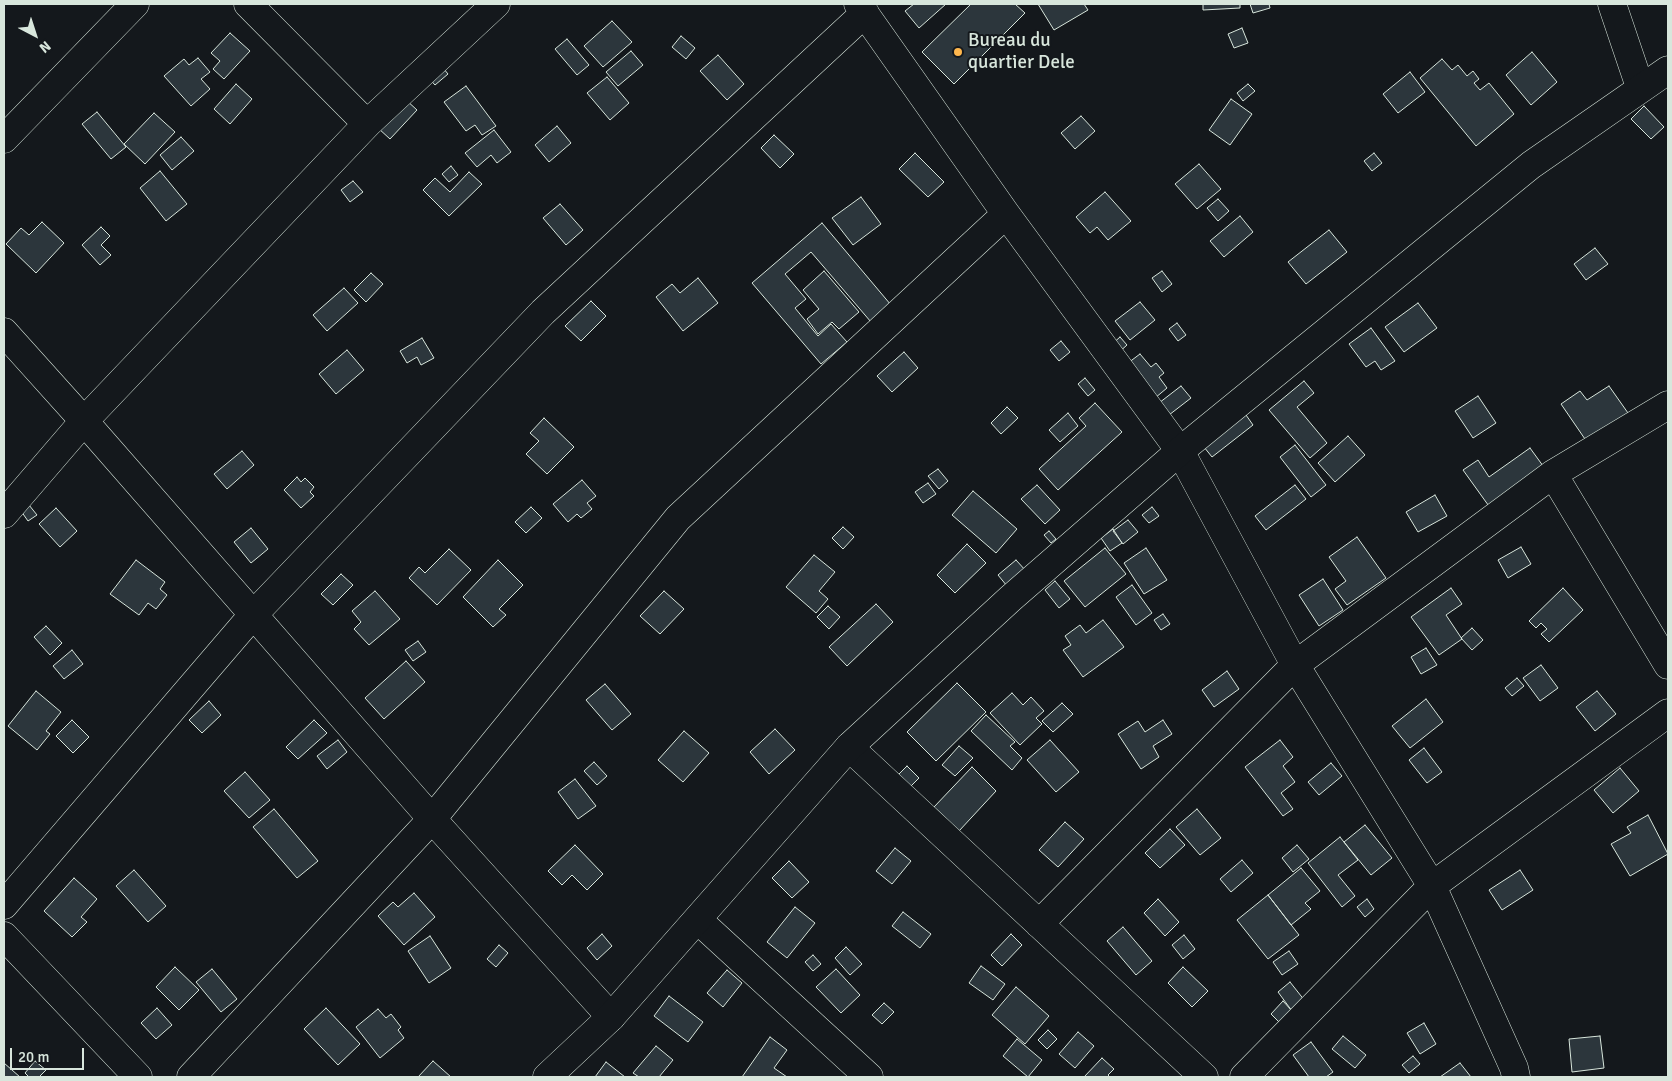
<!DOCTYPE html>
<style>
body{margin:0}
#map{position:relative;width:1672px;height:1081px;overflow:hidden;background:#14181c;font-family:Signika,sans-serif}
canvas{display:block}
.frame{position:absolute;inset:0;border:5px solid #d8e6dc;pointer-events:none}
.north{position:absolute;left:10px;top:10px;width:50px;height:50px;-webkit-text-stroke:4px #14181c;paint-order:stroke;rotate:140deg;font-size:14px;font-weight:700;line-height:20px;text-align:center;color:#d8e6dc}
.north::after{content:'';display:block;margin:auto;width:18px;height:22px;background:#d8e6dc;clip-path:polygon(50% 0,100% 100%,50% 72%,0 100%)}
.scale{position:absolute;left:10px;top:1048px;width:74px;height:22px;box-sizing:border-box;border:2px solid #d8e6dc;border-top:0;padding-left:6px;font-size:15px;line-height:18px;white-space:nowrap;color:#d8e6dc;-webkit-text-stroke:4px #14181c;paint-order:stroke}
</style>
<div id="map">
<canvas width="1672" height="1081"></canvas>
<div class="frame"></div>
<div class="north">N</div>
<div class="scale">20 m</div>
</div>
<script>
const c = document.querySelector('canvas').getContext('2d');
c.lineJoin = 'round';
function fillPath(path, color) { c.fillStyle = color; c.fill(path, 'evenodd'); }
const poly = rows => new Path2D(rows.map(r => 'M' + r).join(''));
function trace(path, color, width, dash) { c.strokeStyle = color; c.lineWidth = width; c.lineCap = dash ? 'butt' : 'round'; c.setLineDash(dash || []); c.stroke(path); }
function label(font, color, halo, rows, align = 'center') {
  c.font = font + ' Signika,sans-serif'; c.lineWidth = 4; c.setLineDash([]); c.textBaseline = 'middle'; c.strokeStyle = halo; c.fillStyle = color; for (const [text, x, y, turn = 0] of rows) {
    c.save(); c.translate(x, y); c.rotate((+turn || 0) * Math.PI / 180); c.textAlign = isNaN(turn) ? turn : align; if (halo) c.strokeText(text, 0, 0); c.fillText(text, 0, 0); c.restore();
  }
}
const building = poly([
 [914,4,946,4,919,28,905,11,914,4],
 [971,4,1015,4,1025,13,954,84,922,52,971,4],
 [1038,4,1084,4,1088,10,1054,30,1038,4],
 [1203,4,1240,4,1240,8,1203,10,1203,4],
 [1250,4,1269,4,1270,8,1253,13,1250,4],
 [612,21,632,42,603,67,584,46,612,21],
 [1242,28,1248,43,1234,48,1228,34,1242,28],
 [230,33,250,51,224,79,213,69,220,61,211,53,230,33],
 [681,36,695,48,686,59,672,47,681,36],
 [567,39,589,65,577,75,555,49,567,39],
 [631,51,643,65,618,86,606,72,631,51],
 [1532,52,1557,82,1531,105,1506,75,1532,52],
 [718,55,744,84,727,100,700,71,718,55],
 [198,58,210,72,201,79,210,89,191,106,164,76,184,59,189,65,198,58],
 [1442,59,1452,70,1458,65,1467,76,1473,71,1479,79,1474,83,1480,90,1489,83,1514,114,1476,146,1420,78,1442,59],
 [439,63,448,74,435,85,426,75,439,63],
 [1410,72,1425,92,1398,113,1383,94,1410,72],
 [607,77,629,103,610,120,587,93,607,77],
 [236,84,252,99,230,124,214,109,236,84],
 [1248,84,1255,91,1243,101,1237,93,1248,84],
 [466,86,496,126,482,135,475,125,466,131,444,102,466,86],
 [405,99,417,110,390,139,378,128,405,99],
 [1231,99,1252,114,1230,145,1209,130,1231,99],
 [1644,106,1664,127,1651,139,1631,119,1644,106],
 [97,112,126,147,111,159,82,124,97,112],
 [154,113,175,132,145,164,124,144,154,113],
 [1081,116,1095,131,1075,149,1061,133,1081,116],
 [557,126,571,143,549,162,535,145,557,126],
 [494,130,511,152,497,163,491,155,477,167,465,153,494,130],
 [774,135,794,154,780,168,761,148,774,135],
 [181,137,194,151,172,170,160,155,181,137],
 [915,153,944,182,928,197,899,169,915,153],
 [1374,153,1382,163,1372,171,1364,161,1374,153],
 [1199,164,1221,189,1197,209,1175,184,1199,164],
 [451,166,458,175,449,182,442,174,451,166],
 [160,171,187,204,166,221,140,188,160,171],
 [469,172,482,184,449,216,423,190,435,178,450,192,469,172],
 [353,181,363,192,350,202,341,190,353,181],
 [1105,192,1131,221,1108,240,1097,227,1090,233,1076,217,1105,192],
 [861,197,881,224,853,245,832,218,861,197],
 [1218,199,1229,211,1218,221,1207,208,1218,199],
 [560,204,583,230,566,245,543,218,560,204],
 [1240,216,1253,232,1224,257,1210,241,1240,216],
 [42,222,64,243,36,273,6,244,21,228,29,235,42,222],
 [822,223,891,305,871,322,811,252,785,274,806,299,795,308,818,336,831,324,847,342,821,364,752,283,822,223],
 [101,227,110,236,101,245,111,255,100,265,82,245,101,227],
 [1329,230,1347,252,1306,284,1288,262,1329,230],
 [1595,248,1608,264,1586,280,1574,264,1595,248],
 [824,271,859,312,839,329,832,322,818,334,807,319,819,309,803,290,824,271],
 [1162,271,1172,284,1162,292,1152,278,1162,271],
 [371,273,383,284,366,302,354,290,371,273],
 [698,278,718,303,683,331,656,297,672,284,680,293,698,278],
 [344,288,358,303,327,331,313,315,344,288],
 [591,301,606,316,581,341,565,326,591,301],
 [1140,302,1155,320,1130,340,1115,321,1140,302],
 [1418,303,1437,328,1404,352,1385,327,1418,303],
 [1177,323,1186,335,1178,341,1169,329,1177,323],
 [1371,328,1395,361,1381,370,1375,361,1366,367,1349,344,1371,328],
 [1120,337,1127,345,1117,354,1110,346,1120,337],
 [422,338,434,358,421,365,417,357,407,363,400,351,422,338],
 [1061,341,1070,352,1059,361,1050,350,1061,341],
 [347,350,364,370,336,394,319,374,347,350],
 [904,352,918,368,892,392,877,376,904,352],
 [1140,354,1151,367,1156,363,1164,373,1159,377,1167,388,1155,398,1128,363,1140,354],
 [1085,378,1095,390,1088,396,1078,384,1085,378],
 [1304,381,1314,393,1297,407,1327,443,1310,458,1269,410,1304,381],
 [1181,386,1191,398,1169,415,1159,403,1181,386],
 [1609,386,1628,413,1587,442,1561,404,1580,391,1587,400,1609,386],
 [1478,396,1496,423,1473,438,1455,411,1478,396],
 [1095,403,1122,432,1058,490,1039,469,1086,426,1079,418,1095,403],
 [1007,407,1018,418,1001,434,991,423,1007,407],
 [1068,413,1078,426,1060,442,1049,430,1068,413],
 [1246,415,1253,425,1212,457,1204,447,1246,415],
 [544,418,574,447,547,474,526,454,539,441,530,433,544,418],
 [1348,436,1365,455,1335,482,1318,463,1348,436],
 [1295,445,1326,485,1311,497,1280,457,1295,445],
 [1530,448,1546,470,1491,509,1463,470,1478,460,1489,477,1530,448],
 [242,451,254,465,227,489,214,474,242,451],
 [938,469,948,481,939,489,928,476,938,469],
 [297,477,301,482,305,478,314,487,310,492,314,496,301,508,284,490,297,477],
 [582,480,596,496,587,503,592,509,581,518,577,514,568,522,553,504,582,480],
 [928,483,936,494,923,503,915,492,928,483],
 [1037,485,1060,510,1045,524,1021,499,1037,485],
 [1295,485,1306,499,1266,530,1255,516,1295,485],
 [973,491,1017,529,996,553,952,515,973,491],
 [1435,495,1447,516,1418,532,1406,512,1435,495],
 [29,505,37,515,28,521,21,511,29,505],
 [531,507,542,518,526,533,515,522,531,507],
 [1152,507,1159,516,1149,523,1142,515,1152,507],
 [56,508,77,531,60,547,39,524,56,508],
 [1128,520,1138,532,1123,544,1113,531,1128,520],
 [843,527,854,537,843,549,832,538,843,527],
 [251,528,268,549,251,563,234,542,251,528],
 [1113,529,1122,543,1110,551,1101,538,1113,529],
 [1049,531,1056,539,1051,543,1044,535,1049,531],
 [1357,537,1386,578,1347,605,1335,589,1346,581,1329,557,1357,537],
 [967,544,986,563,955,593,937,575,967,544],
 [1521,547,1531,564,1508,578,1498,560,1521,547],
 [1105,548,1126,574,1085,607,1064,581,1105,548],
 [1146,548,1167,580,1144,594,1124,563,1146,548],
 [449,549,471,570,437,605,409,578,419,567,425,573,449,549],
 [814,555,835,572,819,591,828,599,816,613,786,587,814,555],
 [136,560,165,582,160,589,167,595,156,609,148,603,139,615,110,594,136,560],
 [498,560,523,585,499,609,506,615,493,627,463,597,498,560],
 [1016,560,1026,571,1007,586,998,575,1016,560],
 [341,574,353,585,333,605,321,594,341,574],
 [1323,579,1343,610,1319,626,1299,595,1323,579],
 [1055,581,1070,599,1059,608,1045,590,1055,581],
 [1132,585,1152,613,1136,625,1116,597,1132,585],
 [1451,588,1462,604,1446,615,1462,639,1439,655,1411,617,1451,588],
 [1563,588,1583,610,1549,642,1541,634,1547,629,1541,623,1536,628,1529,621,1563,588],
 [375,591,400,619,369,645,354,629,361,622,352,611,375,591],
 [664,591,684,609,660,634,640,616,664,591],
 [876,604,893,622,847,666,829,647,876,604],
 [828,606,840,617,829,629,817,617,828,606],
 [1163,614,1170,624,1161,630,1154,620,1163,614],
 [1103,620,1124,647,1083,677,1063,650,1071,645,1065,636,1080,625,1086,633,1103,620],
 [46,626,62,643,50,655,34,637,46,626],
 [1472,628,1483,640,1472,650,1461,638,1472,628],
 [418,641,426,652,413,661,405,650,418,641],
 [1426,648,1437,665,1421,674,1411,657,1426,648],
 [72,650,83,664,64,679,53,666,72,650],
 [406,661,425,682,384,719,365,698,406,661],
 [1541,665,1558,688,1540,701,1523,678,1541,665],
 [1227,671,1239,689,1214,707,1202,690,1227,671],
 [1517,678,1524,686,1512,696,1505,688,1517,678],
 [957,683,986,712,936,761,907,732,957,683],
 [605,684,631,714,612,730,586,700,605,684],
 [36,691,61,712,46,731,50,734,37,750,8,726,36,691],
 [1597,691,1616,714,1595,731,1576,707,1597,691],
 [1012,693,1023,705,1031,697,1044,711,1036,718,1042,724,1020,745,990,713,1012,693],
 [1426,699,1443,722,1410,748,1392,726,1426,699],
 [209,701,221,715,202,733,189,720,209,701],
 [1062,703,1073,714,1053,732,1042,721,1062,703],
 [986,715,1015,742,1010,746,1022,758,1012,770,971,731,986,715],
 [72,720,89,737,73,753,56,736,72,720],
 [314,720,327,733,298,759,286,747,314,720],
 [1163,720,1172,734,1153,746,1159,757,1141,769,1118,734,1138,721,1145,732,1163,720],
 [775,729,795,750,769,774,750,752,775,729],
 [684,731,709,753,683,782,658,760,684,731],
 [338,740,347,752,327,769,317,756,338,740],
 [1050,740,1079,772,1056,792,1027,760,1050,740],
 [1280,740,1293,757,1283,766,1295,782,1281,793,1293,809,1283,816,1245,767,1280,740],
 [959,746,973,758,955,776,942,765,959,746],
 [1424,748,1442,772,1427,783,1409,760,1424,748],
 [594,762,607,776,597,785,584,771,594,762],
 [1331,763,1342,776,1319,795,1308,782,1331,763],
 [907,766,919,778,908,789,896,777,907,766],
 [972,767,996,791,959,831,934,807,972,767],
 [1620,768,1639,791,1613,813,1594,790,1620,768],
 [245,772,270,800,249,818,224,791,245,772],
 [575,779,596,806,578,819,558,792,575,779],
 [274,809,318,861,297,878,253,827,274,809],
 [1197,809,1221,838,1200,855,1176,827,1197,809],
 [1648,815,1668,854,1630,876,1611,844,1631,833,1627,827,1648,815],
 [1065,822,1084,839,1058,867,1039,850,1065,822],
 [1365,825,1392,858,1371,875,1344,842,1365,825],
 [1170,829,1185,845,1160,868,1145,853,1170,829],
 [1340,837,1358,860,1338,875,1355,896,1342,907,1308,863,1340,837],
 [575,845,603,874,587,890,572,875,562,885,548,871,575,845],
 [1297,845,1309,859,1293,872,1282,858,1297,845],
 [895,848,911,861,892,884,876,871,895,848],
 [1242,860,1253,873,1231,892,1220,879,1242,860],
 [789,861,809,882,792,898,772,878,789,861],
 [1301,868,1320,891,1305,903,1311,909,1291,925,1268,895,1301,868],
 [134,870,166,906,148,922,116,886,134,870],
 [1520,870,1533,890,1502,910,1489,890,1520,870],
 [74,878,97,899,81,917,87,922,72,937,44,911,74,878],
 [414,893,435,917,404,945,378,916,393,902,398,907,414,893],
 [1268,895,1299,935,1268,959,1237,920,1268,895],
 [1158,899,1179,922,1165,936,1144,913,1158,899],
 [1367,899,1374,909,1365,917,1357,907,1367,899],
 [795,907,815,923,787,958,767,942,795,907],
 [903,912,931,934,920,948,892,926,903,912],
 [1123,927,1152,961,1136,975,1107,941,1123,927],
 [602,934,612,946,597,960,587,948,602,934],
 [1011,934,1022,945,1002,966,991,955,1011,934],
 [1184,935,1195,949,1183,959,1172,945,1184,935],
 [430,936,451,968,429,983,408,951,430,936],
 [499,945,508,953,496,967,487,959,499,945],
 [846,947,862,964,850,975,835,958,846,947],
 [1289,951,1298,964,1282,975,1273,962,1289,951],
 [813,955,821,964,813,971,805,962,813,955],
 [981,966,1005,984,993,1000,969,983,981,966],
 [175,967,199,990,179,1010,156,987,175,967],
 [1183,967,1208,991,1192,1007,1168,983,1183,967],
 [212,969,237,999,221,1012,196,982,212,969],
 [836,969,860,995,841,1013,816,987,836,969],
 [727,970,742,983,723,1007,707,993,727,970],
 [1290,982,1305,1001,1292,1011,1278,992,1290,982],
 [1016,987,1049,1016,1025,1044,992,1015,1016,987],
 [669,996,703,1022,688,1042,654,1016,669,996],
 [1283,1001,1292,1011,1282,1025,1271,1014,1283,1001],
 [884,1003,894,1012,882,1024,872,1015,884,1003],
 [157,1008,172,1025,156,1039,141,1023,157,1008],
 [326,1008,360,1044,338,1065,304,1029,326,1008],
 [378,1009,386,1018,391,1014,401,1027,398,1030,404,1038,380,1058,356,1027,378,1009],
 [1424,1023,1436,1044,1420,1054,1407,1033,1424,1023],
 [1048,1030,1057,1039,1047,1049,1038,1040,1048,1030],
 [1078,1032,1094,1046,1075,1068,1059,1054,1078,1032],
 [1343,1036,1366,1055,1355,1068,1332,1049,1343,1036],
 [1600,1036,1604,1068,1572,1072,1569,1039,1600,1036],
 [770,1037,787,1050,774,1068,787,1077,742,1077,770,1037],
 [1017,1039,1042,1060,1028,1077,1003,1056,1017,1039],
 [1311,1042,1333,1072,1326,1077,1309,1077,1293,1055,1311,1042],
 [656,1046,673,1060,659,1077,639,1077,633,1073,656,1046],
 [1413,1056,1420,1064,1409,1073,1402,1065,1413,1056],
 [1102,1058,1114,1069,1108,1075,1110,1077,1084,1077,1102,1058],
 [35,1061,46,1070,39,1077,29,1077,25,1073,35,1061],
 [433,1061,451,1077,418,1077,433,1061],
 [606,1062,625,1077,595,1077,606,1062],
 [4,1063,20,1077,4,1077,4,1063],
 [1460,1063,1471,1077,1440,1077,1460,1063]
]);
fillPath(building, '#2c363c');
trace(building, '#d8e6dc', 1);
const minor = poly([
 [248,4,367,124],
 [858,4,1006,214,1180,451,1295,665,1432,886,1514,1068,1516,1077],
 [1612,4,1640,87],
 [4,139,135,4],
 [4,332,84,421,432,819,611,1017],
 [1553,474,1668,665],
 [4,514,84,421,367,124,496,4],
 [849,747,1204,1077],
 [4,905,252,616,543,312,865,13],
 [698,920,869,1077],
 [1039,924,1295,665,1553,474,1668,405],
 [4,936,138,1077],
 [191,1077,432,819,678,518,1006,214],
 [1244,1077,1432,886,1668,713]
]);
const major = poly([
 [547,1077,611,1017,849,747,1011,598,1180,451,1531,165,1668,70]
]);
trace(minor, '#d8e6dc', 29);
trace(major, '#d8e6dc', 29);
trace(minor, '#14181c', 28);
trace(major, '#14181c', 28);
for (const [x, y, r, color] of [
 [958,52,5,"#ffb74d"]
]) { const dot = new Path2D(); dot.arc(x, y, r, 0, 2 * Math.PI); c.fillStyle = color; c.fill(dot); trace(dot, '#14181c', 2); }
label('19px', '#d8e6dc', '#14181c', [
 ["Bureau du",968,41],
 ["quartier Dele",968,63]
], 'left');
</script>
